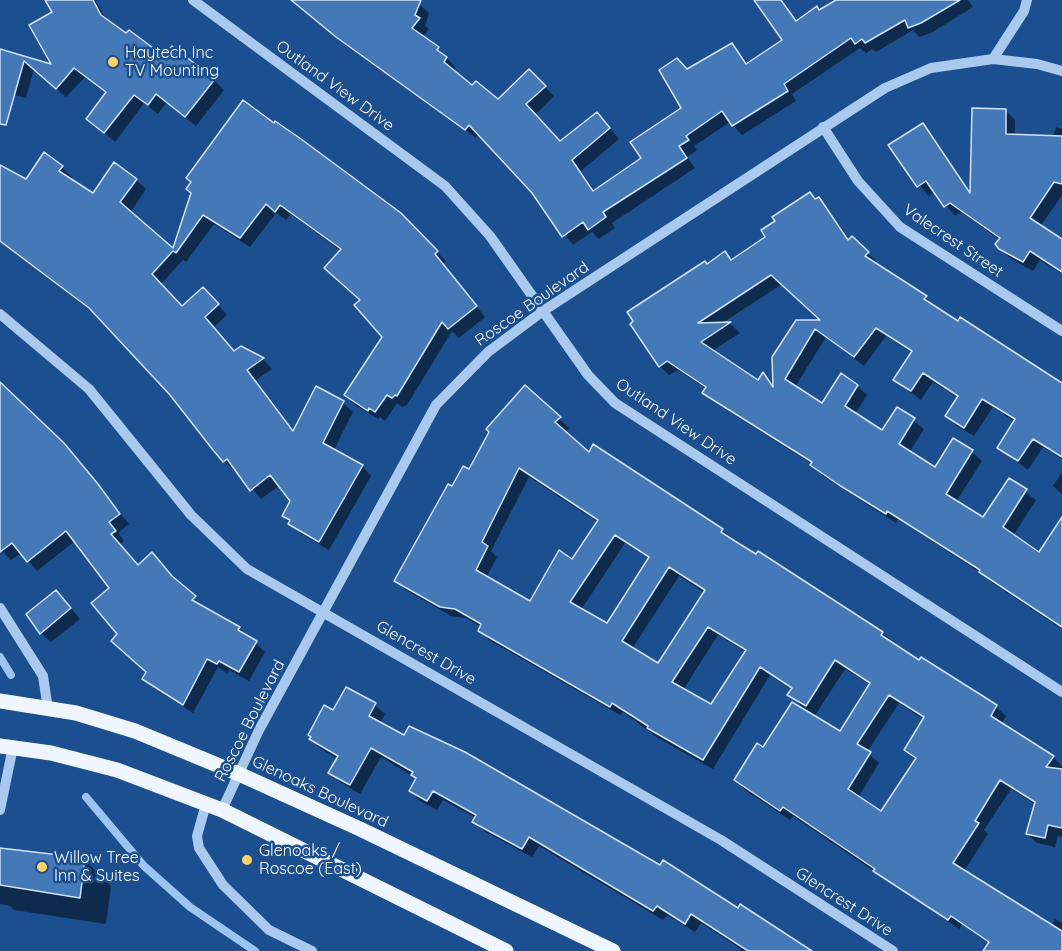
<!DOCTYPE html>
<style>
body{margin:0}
canvas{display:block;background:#1b4f8f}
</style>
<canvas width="1062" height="951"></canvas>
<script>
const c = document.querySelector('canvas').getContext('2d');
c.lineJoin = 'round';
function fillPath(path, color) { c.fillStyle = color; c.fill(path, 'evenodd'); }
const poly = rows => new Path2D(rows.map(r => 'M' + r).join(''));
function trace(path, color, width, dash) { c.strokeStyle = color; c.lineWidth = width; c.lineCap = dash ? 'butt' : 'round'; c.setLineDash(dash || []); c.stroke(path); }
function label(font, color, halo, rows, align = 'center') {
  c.font = font + ' Quicksand,sans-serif'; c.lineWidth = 5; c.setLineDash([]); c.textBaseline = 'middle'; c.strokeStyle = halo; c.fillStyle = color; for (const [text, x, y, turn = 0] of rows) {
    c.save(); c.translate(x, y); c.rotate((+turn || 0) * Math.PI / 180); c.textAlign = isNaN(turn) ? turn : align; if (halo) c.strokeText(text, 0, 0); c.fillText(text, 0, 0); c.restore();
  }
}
fillPath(poly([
 [76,0,95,0,108,22,165,58,214,80,224,90,196,126,166,103,158,114,144,103,115,142,88,119,107,93,85,77,66,97,34,69,26,98,0,91,0,51,55,67],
 [290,0,414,0,429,13,425,26,429,29,423,37,447,58,456,68,453,72,472,87,498,101,529,71,554,96,535,115,560,142,606,123,619,139,581,171,595,191,643,159,683,108,687,71,732,44,748,64,784,41,775,0,779,0,797,22,839,0,968,0,973,7,931,33,919,37,913,30,876,52,872,49,866,53,860,48,792,94,796,101,742,135,730,122,694,146,697,150,687,157,695,168,612,223,615,228,599,239,592,232,573,245,533,192,479,134,476,138],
 [1005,110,1015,120,1015,136,1053,138,1056,127,1062,129,1062,195,1040,227,1062,241,1062,274,1040,260,1033,271,1010,258,1000,248,1000,240,961,212,955,216,935,191,928,196,890,145,922,125,932,135,971,193],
 [0,166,26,181,62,167,72,177,70,180,93,195,136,180,146,189,130,213,174,251,192,194,400,215,446,261,443,264,485,317,459,338,452,331,407,405,402,407,397,403,385,421,380,417,378,419,355,405,346,395,384,337,362,300,341,251,291,214,286,220,276,213,250,247,214,224,186,262,183,260,160,285,182,308,213,299,227,315,214,327,235,352,241,348,263,359,272,369,256,380,294,431,343,403,353,412,334,450,362,466,371,476,329,550,300,533,290,524,284,516,292,501,280,485,261,499,236,469,234,471,214,449,171,394,98,316,0,242],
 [810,193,828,209,850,240,852,238,878,263,876,264,926,297,935,308,1062,385,1062,459,1043,447,1028,470,999,448,1015,422,993,407,974,436,957,426,947,416,959,398,933,382,921,400,895,380,912,353,886,336,864,366,826,337,795,387,822,405,857,386,867,395,855,414,883,432,898,409,924,429,909,453,935,469,972,452,982,461,956,502,983,520,1009,480,1036,500,1013,536,1040,554,1062,520,1062,629,991,582,981,573,898,519,896,523,851,494,822,475,812,464,714,402,704,392,707,389,678,370,669,375,660,366,707,265,725,253,733,261,768,237,777,221],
 [782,284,822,321,774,358,774,386,763,374,758,382,712,351,740,333,731,324,721,324],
 [0,384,73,455,129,524,118,533,124,541,119,545,138,566,177,582,203,608,239,628,265,652,249,681,229,670,227,673,218,667,193,713,154,688,144,678,147,673,119,634,111,588,75,541,37,571,22,553,11,560,2,551],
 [525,387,569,428,565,433,589,454,594,447,722,530,756,556,758,553,882,633,919,662,921,659,996,707,1006,716,1001,724,1053,757,1062,766,1062,837,1058,836,1055,847,1037,843,1027,834,1036,805,1011,789,984,830,988,834,964,871,1051,926,1055,919,1062,923,1062,951,995,951,991,944,962,924,959,929,793,816,790,820,745,790,736,780,804,709,789,694,792,690,770,675,713,769,658,738,623,712,620,715,489,640,479,630,481,627,466,618,451,616,406,590,396,581,453,488,469,471],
 [529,477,598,522,573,561,530,603,486,578,497,557,491,551],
 [625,543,650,559,607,625,581,610],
 [679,576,705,593,658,665,632,649],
 [718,635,746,652,712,706,683,690],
 [845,669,871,685,840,733,814,717],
 [899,703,924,720,905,749,916,760,882,813,858,798,879,763,867,752],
 [1062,472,1062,494,1053,486],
 [65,601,80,619,51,642,41,633],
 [347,689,375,705,385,714,380,723,738,910,810,951,740,951,741,949,701,923,695,932,667,915,663,920,539,846,532,857,484,831,474,822,476,818,443,800,437,810,420,801,410,791,417,779,381,757,360,794,340,782,330,772,338,759,321,749,311,739,334,712],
 [0,849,84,859,111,886,106,924,14,910,10,906,0,904]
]), '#0007');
trace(poly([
 [0,657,11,675],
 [86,797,144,866,190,907,255,951]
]), '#9cc4f0', 8);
const building = poly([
 [45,0,93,0,101,15,126,33,129,30,164,56,172,46,215,79,185,117,156,94,148,105,134,95,104,133,86,119,106,92,74,68,56,89,24,61,6,125,0,124,0,49,51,64,29,25,52,12,45,0],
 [291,0,421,0,415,15,420,18,412,28,439,47,437,50,447,57,444,62,472,85,476,81,498,99,529,69,546,86,526,104,560,141,597,112,610,128,572,160,593,191,641,158,630,142,681,108,659,70,677,58,687,69,732,43,746,64,782,40,754,0,781,0,796,21,817,6,819,10,836,0,960,0,921,23,908,28,905,20,865,43,862,39,855,44,851,38,784,84,788,91,732,126,722,111,686,136,689,140,679,146,687,158,603,212,606,217,588,230,583,222,562,237,532,193,469,125,465,130,336,37,291,0],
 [243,100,274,123,275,121,301,139,401,213,438,251,435,254,477,306,448,329,442,322,397,396,395,395,392,398,387,395,375,412,369,408,368,411,344,395,382,337,354,305,360,300,324,268,341,249,280,205,275,212,266,204,240,238,203,215,176,253,173,251,152,274,182,306,203,287,219,304,205,317,234,351,241,346,264,358,247,370,293,431,316,386,344,401,323,443,363,465,319,542,288,524,290,520,282,516,290,501,270,475,250,491,227,459,223,462,213,450,170,395,89,308,0,241,0,165,26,179,44,152,63,166,59,171,93,193,114,162,137,179,120,202,173,248,191,193,186,189,191,182,186,178,243,100],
 [972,108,1006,109,1006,134,1062,136,1062,184,1054,182,1030,218,1062,239,1062,272,1030,251,1023,262,999,249,995,244,1000,238,950,203,944,207,926,181,917,187,888,145,923,123,970,193,972,108],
 [810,192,815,199,819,197,848,240,852,236,869,252,865,256,927,296,924,299,958,321,960,317,1062,383,1062,457,1033,439,1018,461,997,448,1015,419,982,399,964,428,945,416,958,396,923,373,911,391,893,380,912,351,876,328,854,357,815,329,785,379,822,403,841,373,858,385,845,406,882,430,897,407,915,418,899,444,935,467,953,438,973,450,946,494,983,517,1009,478,1027,489,1003,527,1039,552,1062,517,1062,627,979,572,980,570,887,511,886,514,839,485,810,465,812,462,702,393,706,387,667,361,659,367,630,324,633,321,627,312,705,261,707,264,725,251,731,260,765,237,761,230,775,221,772,217,810,192],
 [771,275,820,320,796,320,772,357,773,387,763,372,758,380,701,342,731,322,698,323,771,275],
 [0,382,64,443,98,484,120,514,109,522,116,531,111,534,138,565,152,552,172,576,196,596,192,600,240,627,238,630,257,641,239,672,219,661,217,664,207,659,183,705,142,679,146,672,111,641,117,634,91,603,109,588,66,531,27,562,12,543,0,552,0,382],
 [525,385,561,417,555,422,589,452,593,444,723,529,721,532,738,543,756,554,758,551,883,632,881,635,919,660,921,657,997,705,991,716,1054,756,1046,767,1062,769,1062,828,1048,825,1045,838,1026,834,1035,802,1000,780,975,821,979,823,953,863,1062,931,1062,951,983,951,989,942,951,916,948,920,873,871,875,869,783,807,780,811,734,780,757,743,763,747,792,702,840,731,870,683,835,660,806,706,787,695,792,688,760,667,703,760,647,728,648,726,612,703,610,707,478,631,481,624,455,609,440,607,394,581,448,484,452,486,463,466,469,469,489,432,486,429,525,385],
 [519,468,598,520,572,559,559,550,530,601,476,570,488,546,482,542,519,468],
 [615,535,649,557,607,623,570,602,615,535],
 [669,567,705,590,658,663,622,641,669,567],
 [708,627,746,650,711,704,672,682,708,627],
 [889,695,924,717,904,750,916,758,881,811,848,789,871,752,857,744,889,695],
 [56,590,71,608,40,634,26,614,56,590],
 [346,687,376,703,369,716,404,735,409,726,465,752,660,865,663,860,738,908,740,904,812,951,748,951,691,914,685,924,657,906,653,911,529,837,522,849,472,822,476,815,433,791,427,801,409,791,416,778,411,775,413,772,371,748,350,785,328,773,338,756,309,739,311,737,308,735,324,705,333,710,346,687],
 [0,848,85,858,80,898,0,885,0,848]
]);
fillPath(building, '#4478b7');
trace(building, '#cfe3fa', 1.5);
trace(poly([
 [193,0,445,186,490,236,588,375,615,403,1062,692],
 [993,59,1024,11,1027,0],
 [823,127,858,181,900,227,1062,331],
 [0,314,89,389,191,515,247,569,721,840,893,951],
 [0,608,43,676,48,709],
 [206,804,197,836,199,848,223,885,269,930,312,951],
 [0,810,13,747],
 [222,810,259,730,436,405,488,352,543,311,885,88,931,68,993,59,1037,64,1062,71]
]), '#a9c9ee', 10);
trace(poly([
 [0,701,76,713,135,731,239,774,360,829,613,951],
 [0,746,51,753,117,770,222,810,506,951]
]), '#f0f6ff', 15);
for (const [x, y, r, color] of [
 [113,62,6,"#ffd166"],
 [247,860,6,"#ffd166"],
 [42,867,6,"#ffd166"]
]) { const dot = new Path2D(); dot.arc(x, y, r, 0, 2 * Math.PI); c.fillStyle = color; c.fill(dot); trace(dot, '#1b4f8f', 2); }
label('16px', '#fff', '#1b4f8f', [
 ["Haytech Inc",125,53],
 ["TV Mounting",125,71],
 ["Glenoaks /",259,851],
 ["Roscoe (East)",259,869],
 ["Willow Tree",54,858],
 ["Inn & Suites",54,876]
], 'left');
label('16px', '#fff', '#1b4f8f', [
 ["Outland View Drive",335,86,36],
 ["Valecrest Street",953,241,34],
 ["Roscoe Boulevard",532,304,-35],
 ["Outland View Drive",676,422,34],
 ["Glencrest Drive",426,653,30],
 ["Roscoe Boulevard",250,721,-63],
 ["Glenoaks Boulevard",320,792,25],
 ["Glencrest Drive",844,902,33]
]);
</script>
